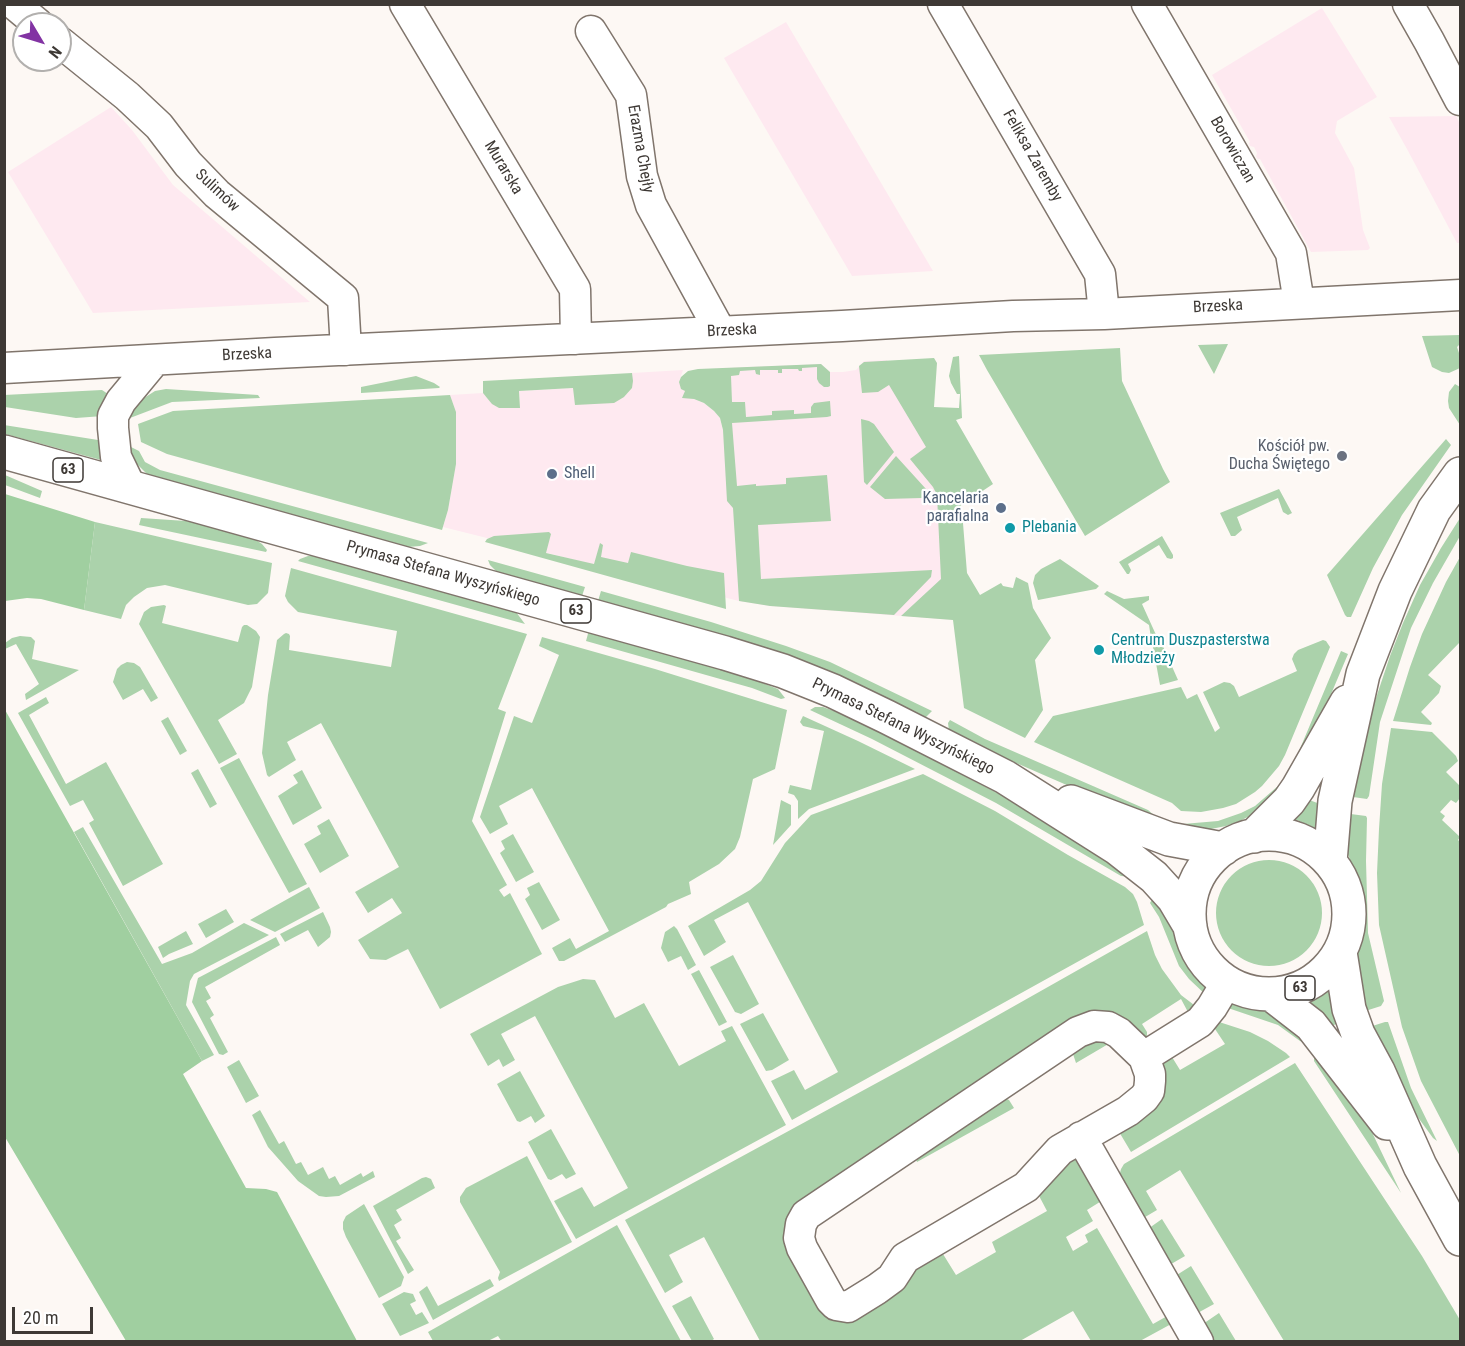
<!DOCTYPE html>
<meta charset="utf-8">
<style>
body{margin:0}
#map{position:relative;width:1465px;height:1346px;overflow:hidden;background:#fdf8f4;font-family:"Roboto Condensed",sans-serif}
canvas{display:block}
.frame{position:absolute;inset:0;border:6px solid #3e3935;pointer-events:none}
.north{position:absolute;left:12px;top:12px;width:60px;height:60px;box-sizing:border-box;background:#fff;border:2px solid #b2b0ae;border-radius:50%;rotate:128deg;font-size:16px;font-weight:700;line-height:24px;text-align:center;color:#3e3935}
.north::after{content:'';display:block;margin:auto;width:21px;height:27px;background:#8233a3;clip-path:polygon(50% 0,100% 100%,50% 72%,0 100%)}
.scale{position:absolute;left:12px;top:1307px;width:81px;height:27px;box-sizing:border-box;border:3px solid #3e3935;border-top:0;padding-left:8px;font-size:18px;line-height:21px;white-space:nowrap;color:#3e3935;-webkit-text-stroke:4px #fff;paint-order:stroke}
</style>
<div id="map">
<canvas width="1465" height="1346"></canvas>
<div class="frame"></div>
<div class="north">N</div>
<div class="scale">20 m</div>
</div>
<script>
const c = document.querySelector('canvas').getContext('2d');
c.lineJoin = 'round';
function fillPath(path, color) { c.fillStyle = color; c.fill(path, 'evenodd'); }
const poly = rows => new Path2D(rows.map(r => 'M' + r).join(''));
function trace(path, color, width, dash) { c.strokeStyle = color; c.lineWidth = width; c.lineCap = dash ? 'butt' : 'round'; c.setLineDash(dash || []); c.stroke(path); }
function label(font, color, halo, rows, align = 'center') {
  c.font = font + ' "Roboto Condensed",sans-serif'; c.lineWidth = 4.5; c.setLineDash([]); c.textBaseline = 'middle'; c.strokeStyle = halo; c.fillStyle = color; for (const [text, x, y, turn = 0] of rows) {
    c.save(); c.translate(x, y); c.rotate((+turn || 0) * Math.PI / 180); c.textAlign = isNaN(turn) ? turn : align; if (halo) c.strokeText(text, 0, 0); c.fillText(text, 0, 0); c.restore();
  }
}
fillPath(poly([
 [1322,8,1377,97,1337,121,1335,133,1354,168,1363,230,1370,248,1368,250,1311,252,1260,159,1258,159,1256,157,1257,153,1254,147,1250,146,1249,143,1250,142,1212,75],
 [786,22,864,154,933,271,852,276,724,58],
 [111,107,132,130,173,185,310,302,93,313,8,172],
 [1456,116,1460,124,1460,243,1457,243,1407,149,1389,117],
 [887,360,943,455,954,620,770,606,739,601,443,527,448,510,456,464,456,412,450,395,483,393,487,398,499,408,520,408,519,391,573,388,624,397,632,388,632,373,683,370,679,382,685,391,694,399,704,403,714,411,720,418,723,430,726,368,821,364,830,372,843,372,856,370,864,361]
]), '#fee9f0');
fillPath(poly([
 [1460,335,1460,344,1457,347,1460,356,1460,368,1449,373,1442,372,1432,367,1422,336],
 [1228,344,1214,374,1198,345],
 [1120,348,1122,381,1163,469,1170,482,1085,536,987,370,979,355],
 [959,356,962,418,956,420,993,484,960,506,962,511,967,573,980,595,1001,583,1003,586,1013,588,1016,577,1028,583,1033,608,1051,638,1035,660,1043,710,1025,738,964,708,953,620,901,616,941,579,937,495,933,487,910,459,926,447,889,385,878,392,862,393,859,366,864,362,934,358,937,363,934,407,959,408,960,394,957,394,951,383,949,376,953,357],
 [821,364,830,372,830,386,828,387,824,387,819,383,817,379,817,367,802,368,802,371,799,371,798,369,782,369,782,373,778,373,778,370,760,370,760,375,756,374,755,370,740,371,739,375,731,376,732,402,745,402,746,417,772,415,772,411,794,410,794,414,811,413,811,407,814,403,830,401,831,416,827,417,732,423,737,486,756,484,756,486,786,484,786,478,827,475,831,521,758,525,761,579,932,570,931,577,894,615,770,606,739,601,733,508,727,501,723,430,720,418,714,411,704,403,694,399,682,398,685,391,681,389,679,382,681,377,688,371,698,369],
 [632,373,633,381,632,388,624,397,614,403,575,405,573,388,519,391,520,408,499,408,492,404,487,398,483,393,483,381],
 [416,376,434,383,440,387,439,388,361,393,361,387],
 [1455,384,1460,387,1460,425,1449,408,1448,401,1449,392],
 [166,389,258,395,260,398,172,402,130,418,135,407,144,398,155,391],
 [102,390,108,394,108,397,103,416,76,418,5,407,4,395],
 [450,395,456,412,456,464,448,510,442,530,167,454,141,442,138,424,173,411],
 [861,419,869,421,874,424,894,452,867,485,864,482],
 [4,425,98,440,101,442,103,459,101,460,5,434],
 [1446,439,1451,445,1402,515,1373,568,1351,617,1347,617,1345,615,1327,575],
 [129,446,139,451,145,462,160,470,428,543,420,546,408,547,159,479,147,474,136,463,129,450],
 [896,456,926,489,927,492,925,495,922,498,885,499,870,487],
 [5,475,42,491,40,498,5,485],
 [1279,489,1292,513,1288,515,1283,512,1278,498,1237,517,1242,530,1235,536,1231,536,1220,513],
 [141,518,186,521,209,526,256,540,262,544,267,550,266,552,139,525],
 [1460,518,1460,536,1433,583,1411,628,1380,722,1369,796,1367,799,1346,796,1373,707,1390,656,1403,623,1420,585,1441,548],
 [95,522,272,563,268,593,257,604,248,605,165,585,147,588,134,597,126,605,121,619,84,610],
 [549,532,551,534,546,553,594,564,600,543,603,545,601,557,628,563,631,552,687,566,724,573,726,609,485,542,487,539,494,536],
 [1162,536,1173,555,1173,558,1171,559,1167,558,1159,545,1128,564,1131,570,1129,574,1127,574,1119,562],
 [308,556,318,556,511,610,516,612,525,624,298,561,300,559],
 [1460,557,1460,642,1428,675,1441,686,1439,693,1421,712,1432,723,1431,725,1393,721,1410,667,1422,634,1446,582],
 [1060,559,1099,586,1096,589,1038,600,1033,583,1035,575,1041,569],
 [488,560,585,587,582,596,497,572,490,565],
 [291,568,527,634,498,709,506,712,472,821,507,885,499,890,504,897,510,893,542,954,440,1009,408,949,386,960,370,959,358,940,402,913,392,898,368,913,355,892,399,867,321,723,287,742,296,760,269,777,267,775,262,753,268,695,277,640,284,634,286,633,289,634,290,636,289,650,391,667,397,631,298,612,288,602,285,596],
 [601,591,711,622,786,646,830,662,932,711,924,719,791,657,724,635,598,601],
 [1107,591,1124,599,1149,596,1149,600,1142,604,1157,637,1151,638,1149,625,1104,594],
 [164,605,166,606,162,623,238,642,242,627,244,625,247,625,256,631,260,637,252,687,244,703,218,720,237,754,219,764,139,624,144,612,151,607],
 [589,630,752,679,778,689,785,698,781,699,752,688,586,641],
 [20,636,31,637,35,641,32,659,79,670,26,700,25,694,39,684,16,644,5,649,5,643,12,638],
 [542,637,655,669,787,710,775,769,753,779,740,837,735,849,719,864,689,882,691,894,668,904,666,907,564,961,559,961,552,948,570,938,576,949,609,931,532,788,499,806,508,824,490,834,480,817,514,716,532,723,559,655,539,646],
 [1323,640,1326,641,1330,647,1285,755,1279,766,1262,786,1255,792,1236,804,1223,808,1201,812,1181,811,1172,803,1034,742,1053,716,1181,687,1187,699,1197,694,1215,732,1220,728,1203,692,1224,682,1230,683,1234,686,1239,697,1297,671,1292,659,1294,654,1298,650],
 [1162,644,1178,680,1160,685,1153,647],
 [1341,651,1348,654,1307,751,1294,763],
 [127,662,134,663,140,667,158,698,151,702,143,689,123,700,113,682,117,669,121,665],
 [46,697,49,703,29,715,66,784,106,762,163,864,123,886,89,823,94,820,83,800,70,806,18,713],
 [815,707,823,707,834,711,872,728,1003,796,1135,874,1133,877,1121,876,996,803,872,739,810,710],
 [803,716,858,741,915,769,809,809,798,819,798,801,794,795,788,793,790,785,811,790,824,731,803,726,800,722],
 [168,717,187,751,180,755,161,721],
 [950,720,985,739,1148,810,1155,816,1156,824,991,752,949,731,948,723],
 [1391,728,1432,732,1456,756,1458,761,1446,772,1460,786,1460,798,1456,803,1451,800,1440,812,1445,816,1442,820,1460,837,1458,840,1460,842,1460,1156,1421,1081,1402,1027,1379,925,1377,873,1379,829,1382,784],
 [239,758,307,884,289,893,220,768],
 [198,769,217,804,210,808,191,773],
 [302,770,322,808,293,825,278,796,298,783,293,775],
 [923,774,995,811,1068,855,1125,887,1133,894,1137,902,1144,925,792,1120,771,1081,794,1070,805,1090,838,1072,748,902,714,920,726,942,704,956,688,926,750,890,761,881,785,843,811,815],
 [1278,786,1284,789,1261,810,1240,821,1226,826,1206,830,1183,827,1183,824,1218,821,1241,813,1255,806],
 [1304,798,1320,804,1319,830,1297,820,1288,820],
 [781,800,791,805,791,825,773,845],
 [1343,813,1366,816,1367,818,1366,861,1368,933,1384,1001,1381,1006,1359,1013,1355,959,1361,935,1363,920,1363,905,1362,893,1344,843],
 [329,819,349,856,320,873,304,844,321,834,317,826],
 [83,827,162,964,192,953,244,923,269,935,194,974,190,981,186,1005,214,1055,202,1061,74,832],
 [513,834,534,872,516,882,500,853,505,849,501,841],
 '1216 913a53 53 0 1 1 106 0a53 53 0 1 1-106 0Z',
 [539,882,560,920,542,930,525,899,530,895,527,888],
 [309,887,320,908,275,932,250,920],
 [1155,894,1173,925,1179,946,1189,963,1208,986,1207,996,1189,979,1179,966,1159,917,1150,903],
 [226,909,234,922,206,938,198,924],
 [323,912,330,927,331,932,330,937,318,947,308,930,285,942,280,934],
 [674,926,677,929,696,965,688,970,681,956,668,962,661,948,665,932],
 [186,931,193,944,169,954,163,958,158,947],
 [1147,931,1155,955,1162,969,1181,995,1198,1008,1189,1014,1181,999,1142,1024,1147,1032,1147,1037,1144,1040,1120,1022,788,1238,792,1262,818,1302,853,1318,906,1286,922,1257,938,1246,956,1275,996,1252,992,1242,1047,1211,1037,1192,1075,1150,1103,1200,1087,1210,1093,1221,1066,1237,1073,1251,1088,1242,1085,1235,1097,1228,1153,1324,1169,1315,1173,1323,1140,1341,1091,1341,1073,1311,1020,1341,760,1341,704,1237,669,1255,683,1282,665,1293,625,1220,908,1066],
 [276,937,280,945,205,987,211,998,206,1001,214,1015,210,1018,228,1052,223,1055,219,1054,192,1002,198,978],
 [733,955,759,1004,741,1014,735,1012,710,967],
 [699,970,727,1022,719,1026,691,974],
 [583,979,595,980,615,1018,644,1003,679,1066,726,1041,721,1031,732,1026,786,1125,576,1239,554,1201,582,1187,594,1207,628,1188,535,1016,501,1034,515,1060,503,1067,499,1059,488,1066,470,1034,558,987],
 [1331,987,1340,1022,1330,1027,1303,1004,1320,996],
 [1240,1001,1280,1015,1305,1043,1300,1041,1278,1025,1225,1007,1232,1003],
 [763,1013,789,1060,772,1070,766,1071,740,1024],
 [1213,1020,1250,1032,1268,1041,1286,1053,1290,1057,1131,1152,1115,1125,1159,1063,1172,1057,1180,1070,1225,1044,1213,1026],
 [1385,1022,1388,1022,1411,1088,1437,1141,1433,1138,1401,1094,1366,1028],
 [1094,1037,1110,1043,1076,1063,1073,1054,1075,1050],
 [1319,1052,1369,1126,1401,1193,1314,1061,1314,1057],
 [239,1060,259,1096,246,1103,227,1067],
 [1295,1063,1422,1256,1460,1320,1460,1341,1284,1341,1180,1170,1146,1191,1157,1210,1140,1220,1119,1177,1121,1169,1124,1164],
 [520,1071,545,1116,535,1123,531,1116,520,1122,517,1121,497,1084],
 [1005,1098,1009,1100,1014,1108,917,1162,915,1157],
 [260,1110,279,1144,284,1141,296,1164,301,1162,308,1175,323,1167,329,1179,335,1176,340,1185,361,1173,363,1177,373,1171,375,1177,339,1196,326,1197,319,1196,298,1181,268,1147,252,1115],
 [551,1129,576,1174,566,1179,562,1174,551,1180,548,1179,528,1142],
 [527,1156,572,1242,499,1281,498,1278,500,1272,460,1202,460,1197,466,1188],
 [426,1177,431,1179,435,1188,396,1210,402,1220,394,1225,401,1238,396,1241,414,1270,408,1274,373,1206,422,1178],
 [364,1204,404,1277,401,1286,379,1298,346,1237,343,1229,343,1222,346,1216],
 [1162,1219,1185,1256,1166,1267,1145,1231],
 [617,1225,681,1341,502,1342,498,1336,488,1341,433,1341,428,1332],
 [1191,1266,1214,1304,1194,1315,1172,1278],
 [490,1279,494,1286,433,1320,419,1292,427,1286,438,1306],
 [404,1292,413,1294,416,1301,410,1304,416,1315,422,1312,429,1323,400,1336,382,1304],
 [691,1296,714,1339,711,1341,692,1341,672,1306],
 [1219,1313,1236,1341,1209,1341,1200,1326]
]), '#abd2ab');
fillPath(poly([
 [5,494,95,522,84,610,41,599,27,598,5,601],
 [4,708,202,1061,183,1074,246,1188,266,1189,277,1192,357,1341,126,1341,5,1137]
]), '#a0cfa0');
const minor = poly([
 [14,4,38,24],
 [405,4,575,289,576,339],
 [943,4,1100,274,1104,314],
 [1147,4,1291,253,1299,303],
 [1408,4,1429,41,1460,100],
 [591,31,631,95,642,176,651,205,720,331],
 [60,42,127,96,159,126,188,164,217,194,343,298,346,350],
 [4,368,275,353,842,326,1013,316,1104,314,1460,295],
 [131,488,116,457,113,428,113,416,121,401,155,360],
 [1094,1026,1108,1027,1119,1033,1144,1057,1150,1074,1150,1081,1149,1091,1144,1098,1128,1111,1060,1150,1026,1187,905,1258,892,1278,877,1289,848,1307,836,1305,831,1300,802,1248,799,1238,801,1224,806,1215,1078,1032,1094,1026],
 [1144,1057,1200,1022,1212,1007,1227,982],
 [1081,1137,1198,1342]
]);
const major = poly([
 [4,452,725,653,783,671,833,691,887,717,1005,777,1117,848,1154,877,1174,899,1190,926],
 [1071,802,1169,839,1223,849],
 '1189 914a80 80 0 1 1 160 0a80 80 0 1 1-160 0Z',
 [1254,836,1289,801,1298,788,1347,702],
 [1330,862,1335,801,1363,674,1395,591,1434,510,1460,474],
 [1340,952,1349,1009,1358,1034,1378,1071,1420,1166,1460,1239],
 [1271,994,1311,1025,1387,1123]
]);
trace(minor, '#80756c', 33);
trace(major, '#80756c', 36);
trace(minor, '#fff', 30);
trace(major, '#fff', 33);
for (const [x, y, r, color] of [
 [1342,456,6,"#6b7280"],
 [552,474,6,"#5c6f8a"],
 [1001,508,6,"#5c6f8a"],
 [1010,528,6,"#0f9aa8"],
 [1099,650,6,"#0f9aa8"]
]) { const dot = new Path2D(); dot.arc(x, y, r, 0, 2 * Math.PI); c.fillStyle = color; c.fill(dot); trace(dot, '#fff', 2); }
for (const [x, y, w] of [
 [68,470,30],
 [576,611,30],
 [1300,988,30]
]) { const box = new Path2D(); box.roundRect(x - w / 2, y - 12, w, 24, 4.5); c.fillStyle = '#fff'; c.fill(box); trace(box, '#3e3935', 1.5); }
label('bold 15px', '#3e3935', null, [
 ["63",68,470],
 ["63",576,611],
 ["63",1300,988]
]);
label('16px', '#3e3935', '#fff', [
 ["Erazma Chejły",640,149,80],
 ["Borowiczan",1232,150,60],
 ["Feliksa Zaremby",1032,156,60],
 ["Murarska",503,168,59],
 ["Sulimów",217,191,43],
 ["Brzeska",1218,307,-3],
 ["Brzeska",732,331,-3],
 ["Brzeska",247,355,-3],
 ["Prymasa Stefana Wyszyńskiego",443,574,16],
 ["Prymasa Stefana Wyszyńskiego",903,727,26]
]);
label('16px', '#5b616d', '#fff', [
 ["Kościół pw.",1330,447],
 ["Ducha Świętego",1330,465]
], 'right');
label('16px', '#4e5e75', '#fff', [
 ["Shell",564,474],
 ["Kancelaria",989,499,"right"],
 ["parafialna",989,517,"right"]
], 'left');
label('16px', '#0d838f', '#fff', [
 ["Plebania",1022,528],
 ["Centrum Duszpasterstwa",1111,641],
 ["Młodzieży",1111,659]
], 'left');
</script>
